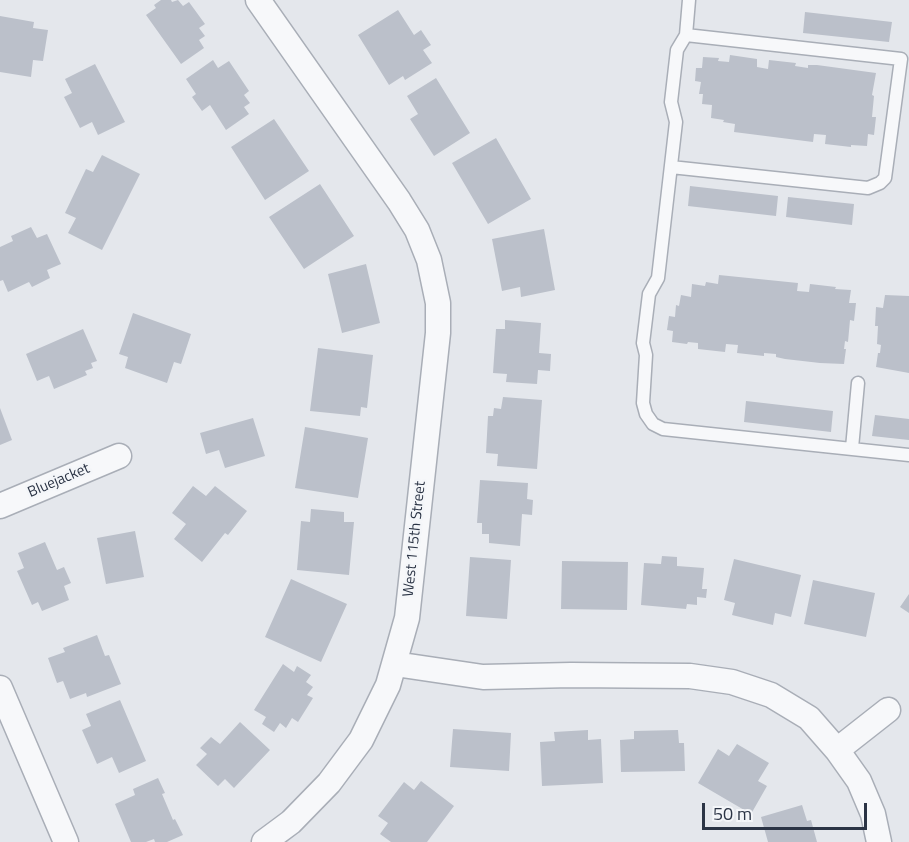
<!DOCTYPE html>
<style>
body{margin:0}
#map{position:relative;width:909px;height:842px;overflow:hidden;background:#e4e7ec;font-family:"Titillium Web",sans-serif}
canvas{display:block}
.scale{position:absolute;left:702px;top:803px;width:165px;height:27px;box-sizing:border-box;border:3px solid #2b3445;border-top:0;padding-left:8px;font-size:18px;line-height:21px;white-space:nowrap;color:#2b3445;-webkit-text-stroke:4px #f4f6f9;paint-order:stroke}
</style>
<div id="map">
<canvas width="909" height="842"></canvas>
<div class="scale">50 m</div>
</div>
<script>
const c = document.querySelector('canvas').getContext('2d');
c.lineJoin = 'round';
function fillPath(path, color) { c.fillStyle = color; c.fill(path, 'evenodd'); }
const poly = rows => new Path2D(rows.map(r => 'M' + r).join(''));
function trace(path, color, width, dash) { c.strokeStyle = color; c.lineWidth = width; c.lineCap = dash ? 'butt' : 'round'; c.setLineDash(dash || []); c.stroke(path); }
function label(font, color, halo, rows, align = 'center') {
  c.font = font + ' "Titillium Web",sans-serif'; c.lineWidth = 5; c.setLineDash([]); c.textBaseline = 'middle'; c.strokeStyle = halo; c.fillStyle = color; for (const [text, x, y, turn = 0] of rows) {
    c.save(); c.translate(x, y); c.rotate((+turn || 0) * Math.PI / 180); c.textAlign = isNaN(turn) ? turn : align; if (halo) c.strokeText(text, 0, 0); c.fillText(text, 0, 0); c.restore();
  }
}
fillPath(poly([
 [161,0,171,0,172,2,178,0,183,6,189,2,205,24,199,28,205,36,199,40,204,48,181,64,146,15,156,8,154,5],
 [398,10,414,35,421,30,431,45,423,50,432,63,405,80,403,76,389,85,358,35],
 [805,12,892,22,889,42,803,33],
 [0,16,34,22,33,28,48,30,43,61,33,60,31,77,0,72],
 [730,55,757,59,757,67,768,69,769,60,796,63,795,66,808,68,808,65,817,65,876,73,872,95,874,96,872,117,876,117,874,135,868,134,867,146,851,145,851,147,825,144,826,135,814,134,813,142,734,132,735,124,723,122,724,120,711,118,712,105,702,104,703,94,699,94,701,82,695,81,696,68,702,68,703,57,719,58,718,61,729,62],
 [213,60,218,68,229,61,249,91,244,95,250,103,244,107,249,114,226,130,210,105,202,111,192,97,196,94,186,79],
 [95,64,125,122,98,135,92,122,80,128,64,97,72,93,65,79],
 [436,78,470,133,434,156,410,119,418,114,407,96],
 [274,119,309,171,265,200,231,147],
 [496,138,531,199,488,224,452,163],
 [102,155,140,174,102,250,68,233,76,218,65,213,86,169,93,172],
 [320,184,354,236,304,269,269,217],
 [690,186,778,196,776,216,688,206],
 [788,197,854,204,852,225,786,217],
 [31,227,37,238,47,234,61,264,47,270,50,278,32,287,29,282,8,292,3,280,0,281,0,247,13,241,11,236],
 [544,229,555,290,521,297,520,287,502,291,492,239],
 [366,264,380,323,342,333,328,274],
 [719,275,798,283,797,291,809,292,810,284,836,287,835,289,851,290,849,303,856,303,854,321,850,320,848,342,845,341,844,349,846,349,844,364,820,363,785,359,776,357,776,354,764,353,764,356,737,353,738,345,726,344,725,352,698,349,698,343,688,342,687,344,672,342,673,331,667,330,669,316,675,317,676,305,679,306,681,295,691,297,692,284,705,286,706,282,718,284],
 [885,295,909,296,909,373,876,367,878,353,880,353,881,345,877,344,878,326,875,326,876,307,883,308],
 [133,313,191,334,181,364,174,362,167,383,125,368,128,357,119,354],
 [505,320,541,323,539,353,551,354,550,371,538,370,537,384,506,382,507,374,493,373,496,329,505,329],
 [83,329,97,361,91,363,93,368,85,371,87,375,54,389,49,376,37,381,26,354],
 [318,348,373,355,367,408,361,407,360,416,310,411],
 [503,397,542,400,537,469,497,466,498,454,486,453,488,416,493,416,494,408,501,409],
 [746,401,833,411,831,432,744,422],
 [0,408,12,440,0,445],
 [875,415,909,419,909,440,872,436],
 [253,418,265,456,225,468,219,450,206,454,200,433],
 [305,427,368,438,358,498,295,488],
 [480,480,528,483,527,499,533,500,532,515,522,514,520,546,489,543,489,534,482,534,482,523,477,523],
 [193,486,206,496,215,486,247,511,228,535,225,533,202,562,174,539,186,524,172,513],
 [311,509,344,512,344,522,354,522,349,575,297,570,301,521,310,522],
 [135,531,144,577,106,584,97,538],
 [45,542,57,570,64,567,71,583,64,586,69,600,42,611,38,602,32,605,17,571,24,568,18,553],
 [662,556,677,557,677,566,704,568,702,589,707,589,706,598,697,597,697,605,687,604,686,609,641,605,644,563,661,564],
 [470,557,511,560,507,619,466,616],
 [734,559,801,575,791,617,775,613,773,625,732,615,735,603,724,600],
 [562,561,628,562,627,610,561,609],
 [291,579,347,604,321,662,265,637],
 [813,580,875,593,866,637,804,624],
 [909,594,909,613,900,607],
 [97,635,105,656,109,655,121,684,87,697,86,693,70,699,63,681,57,683,48,658,65,652,63,648],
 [283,664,294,672,297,666,311,675,306,682,313,687,307,695,313,698,298,722,292,718,286,728,280,723,274,732,262,724,266,717,254,710],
 [120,700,146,761,119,773,112,757,97,764,82,730,91,726,86,714],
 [240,722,270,750,234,788,225,779,218,786,196,765,207,754,200,748,211,737,220,744],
 [453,729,511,733,509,771,450,767],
 [588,730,588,740,601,739,603,783,542,786,540,742,555,741,554,732],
 [678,730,679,743,684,743,685,771,621,772,620,740,634,739,634,731],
 [737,744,769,763,758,781,767,786,751,814,698,783,718,749,729,756],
 [158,778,165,793,162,794,173,820,175,819,183,835,167,842,155,842,154,839,146,842,131,842,115,804,135,795,133,789],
 [421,781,454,806,427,842,391,842,380,834,388,823,378,816,404,782,414,790],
 [802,805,807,821,811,820,817,842,768,842,761,817]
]), '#bbc0ca');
const lane = poly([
 [689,0,686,35,677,50,671,102,676,122,658,278,649,294,643,343,646,355,643,403,646,414,653,424,663,429,909,455],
 [671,167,868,188,880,183,885,178,901,59,686,35],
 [852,448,858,383]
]);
const street = poly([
 [258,0,399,201,417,230,429,260,438,303,438,333,407,618,388,685,361,740,329,783,291,822,264,842],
 [0,506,119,456],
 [395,664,483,677,571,675,690,676,732,682,771,695,809,718,837,750,859,781,873,814,879,842],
 [0,688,66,842],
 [837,750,888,710]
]);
trace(lane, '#a9aeb7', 15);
trace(street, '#a9aeb7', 27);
trace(lane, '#f7f8fa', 12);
trace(street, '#f7f8fa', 24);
label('15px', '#2b3445', '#f4f6f9', [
 ["Bluejacket",59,481,-23],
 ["West 115th Street",415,539,-84]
]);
</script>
